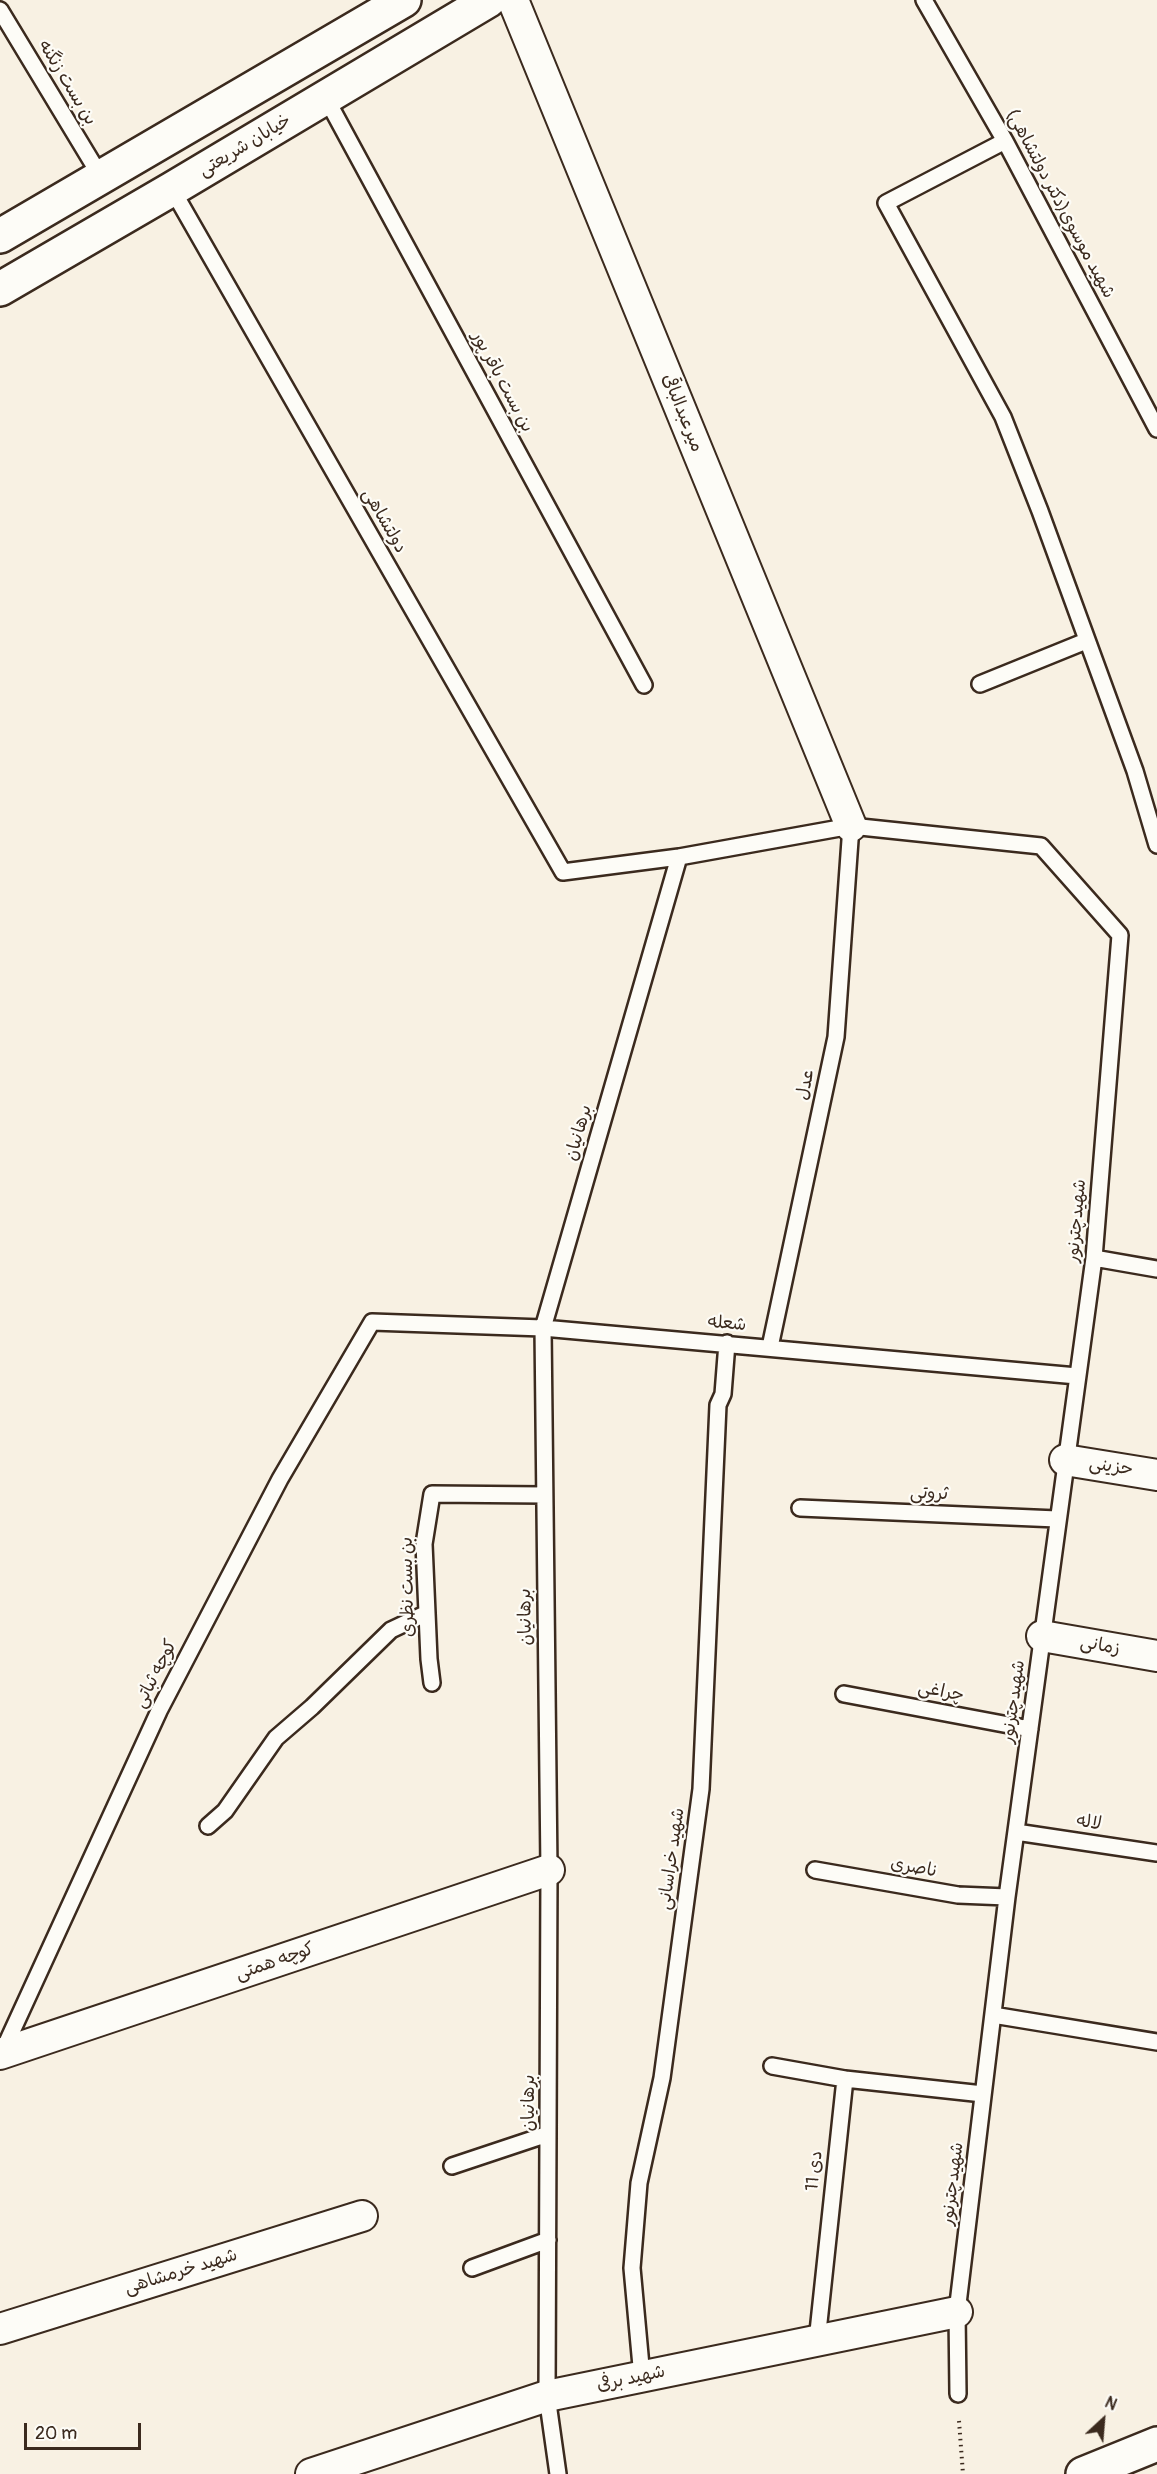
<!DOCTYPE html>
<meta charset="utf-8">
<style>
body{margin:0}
#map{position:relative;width:1157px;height:2474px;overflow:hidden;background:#f8f1e3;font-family:Pangolin,sans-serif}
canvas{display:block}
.north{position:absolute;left:1073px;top:2390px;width:60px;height:60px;-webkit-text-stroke:4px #fdfcf7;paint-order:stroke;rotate:26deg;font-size:16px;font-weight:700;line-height:24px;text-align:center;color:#3b2a1e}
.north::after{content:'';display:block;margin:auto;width:21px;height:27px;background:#3b2a1e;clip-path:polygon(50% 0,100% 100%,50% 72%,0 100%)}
.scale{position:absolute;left:24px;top:2423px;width:117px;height:27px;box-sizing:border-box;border:3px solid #3b2a1e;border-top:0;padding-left:8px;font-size:18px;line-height:21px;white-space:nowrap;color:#3b2a1e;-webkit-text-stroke:4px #fdfcf7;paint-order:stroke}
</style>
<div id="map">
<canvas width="1157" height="2474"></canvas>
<div class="north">N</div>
<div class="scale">20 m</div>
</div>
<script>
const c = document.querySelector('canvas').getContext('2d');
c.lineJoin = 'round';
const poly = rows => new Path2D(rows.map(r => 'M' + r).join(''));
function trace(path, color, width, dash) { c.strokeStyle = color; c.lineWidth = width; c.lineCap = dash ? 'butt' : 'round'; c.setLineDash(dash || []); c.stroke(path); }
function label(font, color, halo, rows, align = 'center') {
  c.font = font + ' Pangolin,"Playpen Sans Arabic",sans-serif'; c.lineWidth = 4.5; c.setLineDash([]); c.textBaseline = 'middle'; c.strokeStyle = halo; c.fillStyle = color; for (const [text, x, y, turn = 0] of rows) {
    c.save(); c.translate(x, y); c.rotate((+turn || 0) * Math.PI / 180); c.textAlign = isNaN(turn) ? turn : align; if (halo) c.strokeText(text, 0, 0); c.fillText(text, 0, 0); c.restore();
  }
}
const service = poly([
 [924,0,1005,141,1157,429],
 [0,10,101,177],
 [326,98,644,685],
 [1005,141,886,203,1003,417,1040,511,1135,771,1157,845],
 [172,189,563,872,679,857,851,826,1041,846,1120,935,1094,1258,1007,1897,957,2312,958,2394],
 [980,684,1086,641],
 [1094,1258,1157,1269],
 [770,1347,836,1037,851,826],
 [800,1508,1057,1519],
 [432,1683,429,1659,424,1544,432,1494,544,1495],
 [844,1694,1030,1729],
 [208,1826,225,1811,276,1738,312,1707,391,1630,427,1613],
 [1016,1832,1157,1853],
 [815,1870,958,1895,1007,1897],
 [993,2015,1157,2042],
 [2,2053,159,1711,280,1479,372,1322,543,1328,1077,1376],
 [772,2066,845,2079,817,2341],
 [845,2079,983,2094],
 [452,2166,548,2134],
 [472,2268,548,2240],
 [642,2377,632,2268,639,2183,662,2078,701,1789,718,1405,723,1394,727,1343],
 [558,2474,547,2396,549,1870,543,1328,679,857]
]);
const minor = poly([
 [513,0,851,826],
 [1065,1460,1157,1475],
 [1042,1636,1157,1656],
 [0,2054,549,1870],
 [0,2329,362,2216],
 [311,2474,547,2396,957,2312]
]);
const secondary = poly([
 [0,236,404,0],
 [0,289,172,189,489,0],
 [1083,2474,1157,2444]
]);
trace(service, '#3b2a1e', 20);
trace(minor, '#3b2a1e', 34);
trace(secondary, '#3b2a1e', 38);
trace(poly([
 [959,2421,963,2474]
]), '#3b2a1e', 4, [1.5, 4.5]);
trace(service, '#fdfcf7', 15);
trace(minor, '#fdfcf7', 30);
trace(secondary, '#fdfcf7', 33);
label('18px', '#3b2a1e', '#fdfcf7', [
 ["بن بست زنگنه",67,83,59],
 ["خیابان شریعتی",245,146,-31],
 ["شهید موسوی(دکتر دولتشاهی)",1060,204,62],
 ["بن بست باقر پور",502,382,62],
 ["میرعبدالباقی",682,413,68],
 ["دولتشاهی",384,521,60],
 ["عدل",806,1085,-78],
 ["برهانیان",579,1133,-74],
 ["شهیدچترنور",1077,1221,-85],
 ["شعله",727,1324,5],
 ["حزینی",1111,1467,9],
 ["ثروتی",929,1494,2],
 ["بن بست نظری",408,1587,-91],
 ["برهانیان",526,1617,-91],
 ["زمانی",1100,1646,10],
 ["کوچه ثباتی",156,1674,-63],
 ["چراغی",941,1692,11],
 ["شهیدچترنور",1014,1702,-82],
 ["لاله",1089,1823,9],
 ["شهید خراسانی",672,1859,-82],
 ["ناصری",914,1868,10],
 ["کوچه همتی",275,1962,-19],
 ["برهانیان",529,2103,-90],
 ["11 دی",815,2171,-84],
 ["شهیدچترنور",953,2184,-83],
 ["شهید خرمشاهی",181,2272,-17],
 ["شهید برفی",631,2379,-12]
]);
</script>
